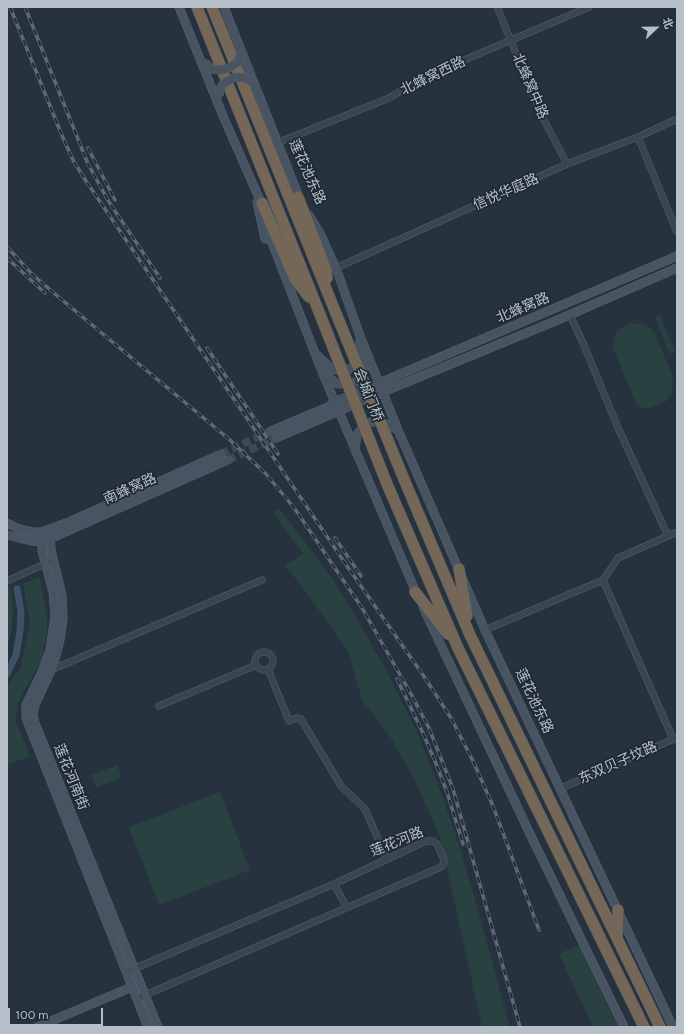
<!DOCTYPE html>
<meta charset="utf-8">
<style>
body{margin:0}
#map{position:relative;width:684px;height:1034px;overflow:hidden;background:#26333f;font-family:Figtree,"Noto Sans SC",sans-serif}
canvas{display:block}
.frame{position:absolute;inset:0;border:8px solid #b7c0c9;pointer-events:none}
.north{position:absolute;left:636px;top:8px;width:40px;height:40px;-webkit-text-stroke:3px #1f2a34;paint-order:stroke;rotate:68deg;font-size:11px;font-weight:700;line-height:16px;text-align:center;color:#b7c0c9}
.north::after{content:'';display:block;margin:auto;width:14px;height:18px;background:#b7c0c9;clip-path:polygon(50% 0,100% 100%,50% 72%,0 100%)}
.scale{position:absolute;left:8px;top:1008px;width:95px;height:18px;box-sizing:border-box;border:2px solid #b7c0c9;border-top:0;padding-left:5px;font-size:12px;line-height:14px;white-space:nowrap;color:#b7c0c9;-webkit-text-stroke:3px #1f2a34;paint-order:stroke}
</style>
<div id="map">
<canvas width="684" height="1034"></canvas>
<div class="frame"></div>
<div class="north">北</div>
<div class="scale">100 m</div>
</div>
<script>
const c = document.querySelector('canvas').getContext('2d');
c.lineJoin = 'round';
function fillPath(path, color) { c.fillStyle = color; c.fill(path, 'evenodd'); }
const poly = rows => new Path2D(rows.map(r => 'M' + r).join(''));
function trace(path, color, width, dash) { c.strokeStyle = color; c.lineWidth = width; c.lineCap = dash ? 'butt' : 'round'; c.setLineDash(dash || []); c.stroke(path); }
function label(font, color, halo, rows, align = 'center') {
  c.font = font + ' Figtree,"Noto Sans SC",sans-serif'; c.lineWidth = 3.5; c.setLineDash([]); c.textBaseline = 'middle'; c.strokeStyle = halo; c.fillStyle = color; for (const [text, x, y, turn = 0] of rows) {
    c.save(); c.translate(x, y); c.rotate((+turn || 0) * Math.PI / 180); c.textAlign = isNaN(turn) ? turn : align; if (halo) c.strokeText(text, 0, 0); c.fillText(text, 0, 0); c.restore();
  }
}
fillPath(poly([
 [660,315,675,351,669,353,655,317],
 [631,323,645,324,655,333,672,375,673,382,672,394,665,402,647,409,640,407,636,403,613,348,614,336,618,330,624,326],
 [279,508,332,578,346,600,385,668,418,734,443,798,459,845,477,906,510,1027,482,1027,440,837,414,778,391,738,362,700,348,651,309,596,285,565,303,554,273,512],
 [40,578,47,616,47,633,42,659,18,703,16,721,30,756,7,765,7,685,20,669,30,623,23,583],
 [10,585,13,603,12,629,7,647,7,587],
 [117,765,122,777,96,788,91,775],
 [220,792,250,870,159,905,129,827],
 [579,945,618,1027,593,1027,559,954]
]), '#294141');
trace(poly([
 [7,674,16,655,20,631,21,612,17,589]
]), '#3d5267', 7);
trace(poly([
 [221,454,271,431],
 [228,460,276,438]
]), '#3c4854', 8, [8, 4]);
const street = poly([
 [497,7,542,116,567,164],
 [638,137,677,232],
 [277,143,389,98,424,77,589,7],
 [336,268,567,164,638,137,677,119],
 [570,315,583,343,619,430,668,536],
 [603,580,618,558,677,532],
 [7,581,49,562],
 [485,630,603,580,673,739],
 '255 661a9 9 0 1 1 18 0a9 9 0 1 1-18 0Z',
 [268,669,289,721,297,718,301,719,341,786,365,809,387,859],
 [51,670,262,580],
 [159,706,256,665],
 [559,789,676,738],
 [334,884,347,908],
 [131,970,334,884,426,841,433,841,437,844,443,857,444,863,441,867,136,999]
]);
const secondary = poly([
 [179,7,223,116,263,207],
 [224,7,301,202],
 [257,202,265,239],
 [309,215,320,233,336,268,360,336,398,430,485,630,673,1027],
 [266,220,269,235,323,374,418,597],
 [316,354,333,370,351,369,359,357,360,340],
 [323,374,338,384,356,382,364,371,365,351],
 [271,431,328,407,335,402,677,256],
 [276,438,383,392,553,322,677,268],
 [355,451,357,434,366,423,380,421,398,430],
 [7,523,19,529,32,532,42,532,66,523,221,454],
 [50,529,51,550,62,595,63,619,60,640,53,666,35,705,33,715,35,723,158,1027],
 [42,532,42,551,53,592,55,616,50,650,42,672,26,705,26,718,148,1027],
 [7,535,31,541,42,542,50,539,228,460],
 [423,607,531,836,624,1027],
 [37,1027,132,987]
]);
const highway = poly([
 [197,7,321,317],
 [212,7,335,311],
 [298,197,326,270,327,278],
 [262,203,295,279,309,297],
 [403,477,470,635,660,1027],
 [387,484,458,648,644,1027],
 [459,569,467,616],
 [415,592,448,634],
 [617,937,618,910]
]);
trace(street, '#58636c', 7);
trace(secondary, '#58636c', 9);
trace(highway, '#455059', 12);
trace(street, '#3a454f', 6);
trace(secondary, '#495462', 8);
trace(highway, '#746758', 11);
const rail = poly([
 [10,7,63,138,73,160,86,181,347,566,425,678,451,718,473,761,493,806,539,930],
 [25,7,88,164,109,202,160,278],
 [88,148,115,200],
 [7,247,32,274,55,294,230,440,266,474,295,509,362,608,411,694,429,728,453,789,520,1027],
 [7,258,45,293],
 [207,348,278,454],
 [335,538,361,576],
 [397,679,422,731,435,761,447,792,463,844]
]);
trace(rail, '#5d6976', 3.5);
trace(rail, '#1f2a34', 2, [6]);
const secondaryBridge = poly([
 [205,63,212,69,220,70,229,68,238,62,242,52],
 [219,95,220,89,223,84,233,78,241,77,248,79,255,85]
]);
const highwayBridge = poly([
 [335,311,403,477],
 [321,317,387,484]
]);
trace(secondaryBridge, '#58636c', 9, []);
trace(highwayBridge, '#455059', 12, []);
trace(secondaryBridge, '#495462', 8);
trace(highwayBridge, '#746758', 11);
label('14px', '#b7c0c9', '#1f2a34', [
 ["北蜂窝西路",433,76,-26],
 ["北蜂窝中路",530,86,67],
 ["莲花池东路",307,172,66],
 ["信悦华庭路",506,192,-24],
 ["北蜂窝路",523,308,-23],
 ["会城门桥",368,395,68],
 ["南蜂窝路",130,489,-24],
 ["莲花池东路",534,701,65],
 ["东双贝子坟路",618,763,-24],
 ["莲花河南街",71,777,68],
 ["莲花河路",397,842,-22]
]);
</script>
